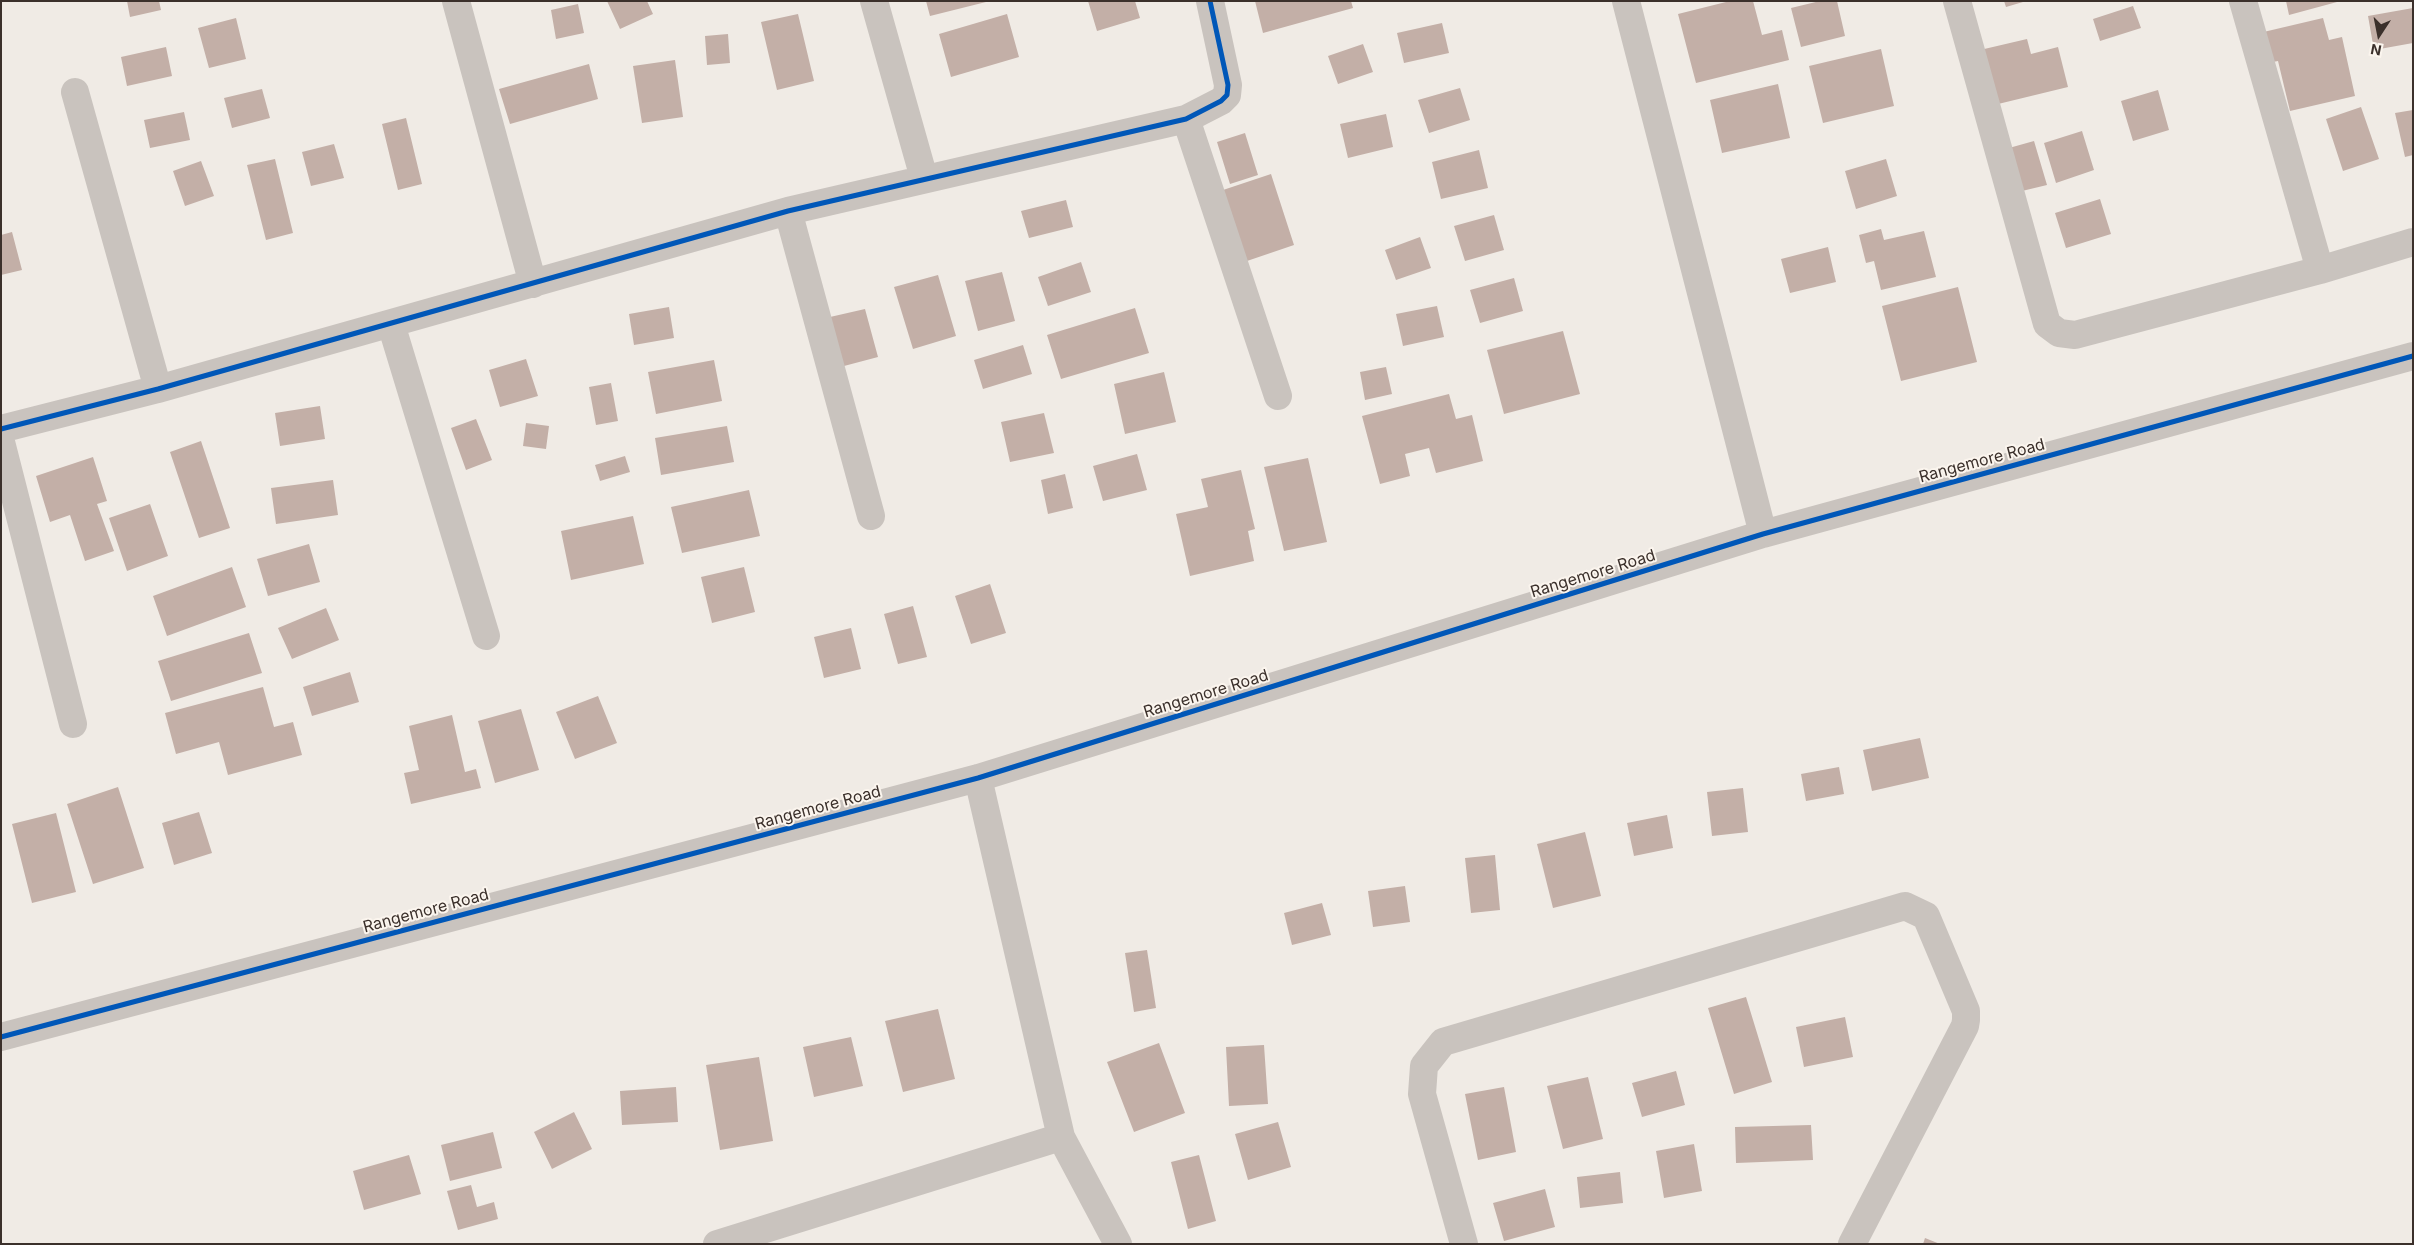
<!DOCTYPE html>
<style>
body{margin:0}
#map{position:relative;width:2414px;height:1245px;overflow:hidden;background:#f0ebe5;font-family:Inter,sans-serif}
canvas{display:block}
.frame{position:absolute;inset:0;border:2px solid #3b302b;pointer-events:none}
.north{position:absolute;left:2354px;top:10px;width:50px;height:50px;-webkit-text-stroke:4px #fbf5ee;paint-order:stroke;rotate:191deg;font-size:14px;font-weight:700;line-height:20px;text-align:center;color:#3b302b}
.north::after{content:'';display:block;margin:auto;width:18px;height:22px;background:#3b302b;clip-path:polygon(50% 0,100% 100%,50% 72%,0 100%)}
</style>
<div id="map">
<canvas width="2414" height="1245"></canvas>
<div class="frame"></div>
<div class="north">N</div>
</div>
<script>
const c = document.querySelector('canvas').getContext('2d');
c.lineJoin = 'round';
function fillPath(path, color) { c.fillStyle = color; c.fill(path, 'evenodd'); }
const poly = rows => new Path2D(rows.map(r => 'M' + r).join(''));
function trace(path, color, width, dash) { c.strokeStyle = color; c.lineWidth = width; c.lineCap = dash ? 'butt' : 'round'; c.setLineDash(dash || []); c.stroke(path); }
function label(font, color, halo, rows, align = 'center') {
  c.font = font + ' Inter,sans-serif'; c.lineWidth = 4; c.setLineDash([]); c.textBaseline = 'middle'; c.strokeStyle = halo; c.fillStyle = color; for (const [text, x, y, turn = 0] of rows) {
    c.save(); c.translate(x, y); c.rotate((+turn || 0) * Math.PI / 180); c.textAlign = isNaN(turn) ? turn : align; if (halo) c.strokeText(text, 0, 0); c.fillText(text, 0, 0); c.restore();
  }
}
fillPath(poly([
 [127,1,159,1,161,10,130,17],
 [607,1,647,1,653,14,620,29],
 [926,1,986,1,986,2,930,16],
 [1088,1,1135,1,1140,18,1097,31],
 [1255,1,1351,1,1353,8,1263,33],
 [1730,1,1753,1,1762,35,1782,30,1789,60,1696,83,1678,14],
 [1820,1,1837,1,1845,36,1801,47,1791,8],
 [2004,1,2022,1,2023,2,2006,7],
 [2286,1,2337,1,2337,2,2289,15],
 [578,4,584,33,556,39,551,10],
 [2133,6,2141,28,2100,41,2093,19],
 [2413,8,2413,43,2374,50,2368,16],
 [798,14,814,81,777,90,761,22],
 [1007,14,1019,57,951,77,939,34],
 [236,18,246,59,209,68,198,28],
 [2323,18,2329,40,2342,37,2355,96,2290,111,2278,61,2262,64,2255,34],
 [1442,23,1449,53,1404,63,1397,33],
 [728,34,730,63,707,65,705,36],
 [2027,39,2031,54,2058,47,2068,87,1994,105,1980,50],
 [1363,44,1373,72,1338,84,1328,56],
 [166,47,172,76,127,86,121,57],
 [1881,49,1894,106,1823,123,1809,66],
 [675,60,683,117,642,123,633,66],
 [589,64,598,99,510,124,499,89],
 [1778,84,1790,138,1722,153,1710,100],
 [1460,88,1470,120,1429,133,1418,100],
 [262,89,270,118,232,128,224,98],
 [2158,90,2169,130,2133,141,2121,101],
 [2361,107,2379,159,2343,171,2326,119],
 [2413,110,2413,155,2405,157,2395,113],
 [184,112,190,140,150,148,144,120],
 [1386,114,1393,147,1348,158,1340,124],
 [406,118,422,184,398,190,382,124],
 [2082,131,2094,170,2056,183,2044,143],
 [1245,133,1258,175,1230,184,1217,142],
 [2034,141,2047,185,2022,191,2009,148],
 [334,144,344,178,311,186,302,152],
 [1479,150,1488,188,1441,199,1432,162],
 [275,159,293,233,266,240,247,165],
 [1886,159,1897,196,1856,209,1845,171],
 [201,161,214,196,185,206,173,171],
 [1271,174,1294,245,1247,261,1223,190],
 [2100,199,2111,234,2066,248,2055,213],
 [1066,200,1073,227,1029,238,1021,211],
 [1494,215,1504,250,1465,261,1454,226],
 [1881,229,1884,240,1924,231,1936,277,1881,290,1874,261,1866,263,1859,235],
 [12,232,22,270,1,275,1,235],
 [1420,237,1431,268,1396,280,1385,250],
 [1828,247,1836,282,1790,293,1781,259],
 [1081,262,1091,292,1048,306,1038,277],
 [1002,272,1015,321,978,331,965,281],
 [938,275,956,336,913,349,894,287],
 [1514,278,1523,311,1480,323,1470,290],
 [1958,287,1977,362,1901,381,1882,306],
 [1437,306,1444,337,1403,346,1396,314],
 [669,307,674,338,634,345,629,314],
 [1135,308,1149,353,1061,379,1047,335],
 [865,309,878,357,844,366,830,317],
 [1563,331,1580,394,1504,414,1487,350],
 [1023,345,1032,374,983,389,974,360],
 [526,359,538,396,500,407,489,370],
 [714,360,722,401,656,414,648,372],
 [1386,367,1392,394,1365,400,1360,372],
 [1164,372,1176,422,1125,434,1114,384],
 [611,383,618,421,596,425,589,387],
 [1449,394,1456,419,1472,415,1483,461,1436,473,1429,448,1405,454,1410,476,1380,484,1362,416],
 [320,406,325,439,280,446,275,413],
 [1044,413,1054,453,1010,462,1001,422],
 [476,419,492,460,466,470,451,428],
 [526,423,549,426,546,449,523,446],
 [727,426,734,462,661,475,655,438],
 [201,441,230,528,199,538,170,452],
 [1137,454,1147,490,1103,501,1093,466],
 [625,456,630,472,600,481,595,465],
 [93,457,107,501,97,504,114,551,85,561,70,515,50,522,36,476],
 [1308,458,1327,542,1284,551,1264,467],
 [1241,470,1255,529,1248,531,1254,561,1190,576,1176,514,1208,507,1201,479],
 [1065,474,1073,508,1048,514,1041,480],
 [333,480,338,515,276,524,271,488],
 [749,490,760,536,682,553,671,507],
 [150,504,168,556,127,571,109,518],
 [633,516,644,564,571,580,561,531],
 [309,544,320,582,268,596,257,559],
 [232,567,246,607,167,636,153,596],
 [744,567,755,612,712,623,701,577],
 [990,584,1006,633,971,644,955,596],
 [913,606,927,657,898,664,884,614],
 [326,608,339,640,292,659,278,628],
 [851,628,861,669,824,678,814,637],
 [249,633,262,673,171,701,158,661],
 [350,672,359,702,312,716,303,687],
 [263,687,274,727,293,722,302,755,228,775,219,742,176,754,165,713],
 [598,696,617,743,575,759,556,712],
 [521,709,539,770,495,783,478,721],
 [452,715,465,772,476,769,481,788,411,804,404,773,419,770,409,726],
 [1920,738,1929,778,1872,791,1863,750],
 [1839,767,1844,794,1806,801,1801,774],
 [118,787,144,868,93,884,67,804],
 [1743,788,1748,832,1712,836,1707,792],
 [199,812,212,853,174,865,162,823],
 [56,813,76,892,32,903,12,824],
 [1667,815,1673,848,1634,856,1627,823],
 [1585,832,1601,896,1553,908,1537,844],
 [1495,855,1500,910,1471,913,1465,858],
 [1405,886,1410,922,1373,927,1368,891],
 [1322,903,1331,935,1292,945,1284,913],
 [1147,950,1156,1008,1134,1012,1125,953],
 [1746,997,1772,1082,1734,1094,1708,1008],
 [938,1009,955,1079,903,1092,885,1021],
 [1845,1017,1853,1057,1804,1067,1796,1027],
 [851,1037,863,1086,814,1097,803,1047],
 [1159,1043,1185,1113,1134,1132,1107,1062],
 [1264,1045,1268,1104,1229,1106,1226,1047],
 [759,1057,773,1141,720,1150,706,1065],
 [1676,1071,1685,1105,1642,1117,1632,1083],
 [1588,1077,1603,1139,1563,1149,1547,1086],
 [676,1087,678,1122,622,1125,620,1091],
 [1504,1087,1516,1152,1478,1160,1465,1094],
 [574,1112,592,1149,552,1169,534,1132],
 [1278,1122,1291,1167,1248,1180,1235,1134],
 [1811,1125,1813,1160,1736,1163,1735,1127],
 [493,1132,502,1168,450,1181,441,1145],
 [1694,1144,1702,1191,1664,1198,1656,1151],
 [409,1155,421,1194,364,1210,353,1171],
 [1199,1155,1216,1221,1188,1229,1171,1162],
 [1620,1172,1623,1203,1580,1208,1577,1177],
 [471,1185,477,1207,494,1202,498,1219,458,1230,447,1191],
 [1545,1189,1555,1227,1504,1241,1493,1203],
 [1925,1238,1940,1244,1923,1244]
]), '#c3afa7');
trace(poly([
 [456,1,533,284],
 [874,1,924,178],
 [1626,1,1763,534],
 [1957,1,2047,324,2059,333,2075,335,2320,270,2413,242],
 [2243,1,2320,270],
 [75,92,158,389],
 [1186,119,1278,396],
 [788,211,871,516],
 [391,324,486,636],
 [1,429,158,389,788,211,1186,119,1221,101,1227,95,1228,85,1210,1],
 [1,442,73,724],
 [978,778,1061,1137,1118,1244],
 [1,1037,978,778,1763,534,2413,356],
 [717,1244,1061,1137],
 [1464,1244,1422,1094,1424,1066,1443,1042,1905,906,1926,916,1966,1011,1966,1020,1965,1026,1852,1244]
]), '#c9c3be', 28);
trace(poly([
 [1,429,158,389,788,211,1186,119,1221,101,1227,95,1228,85,1210,1],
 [1,1037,978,778,1763,534,2413,356]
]), '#0057b8', 5);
label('16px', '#3b302b', '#fbf5ee', [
 ["Rangemore Road",1982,461,-15],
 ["Rangemore Road",1593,574,-17],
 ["Rangemore Road",1206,694,-17],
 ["Rangemore Road",818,808,-15],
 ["Rangemore Road",426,911,-15]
]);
</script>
